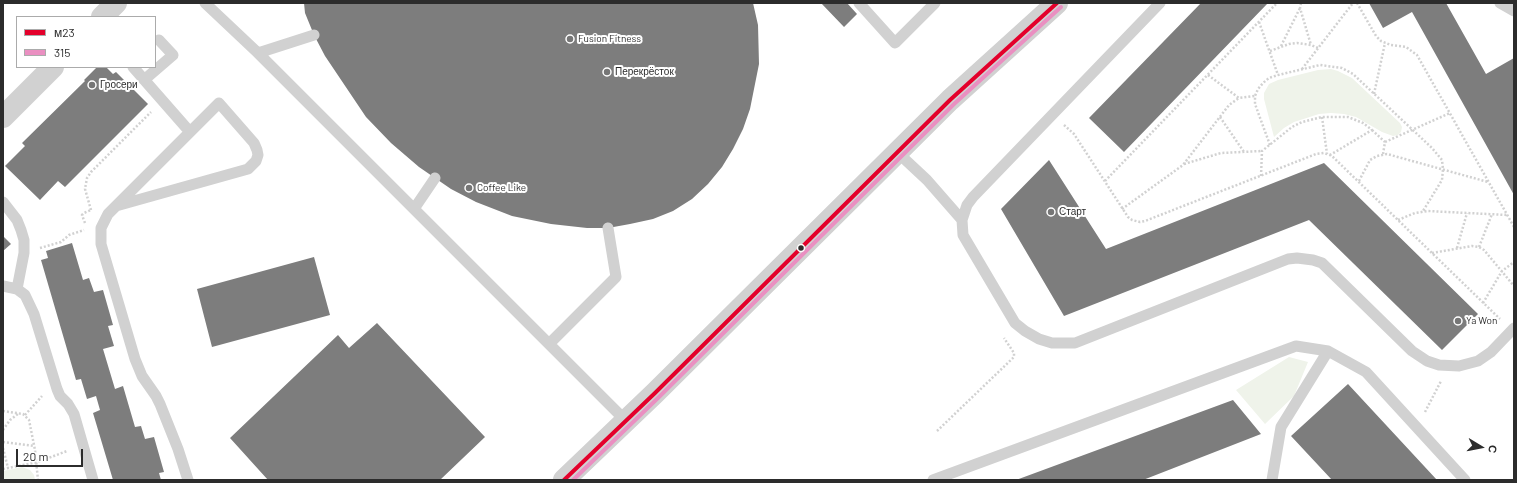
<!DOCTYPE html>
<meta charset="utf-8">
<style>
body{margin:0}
#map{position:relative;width:1517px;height:483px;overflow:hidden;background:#fff;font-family:Barlow,sans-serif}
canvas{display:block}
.frame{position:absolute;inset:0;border:4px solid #2c2c2c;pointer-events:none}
.legend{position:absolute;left:16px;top:16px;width:140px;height:52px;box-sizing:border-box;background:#fff;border:1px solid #ababab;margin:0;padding:5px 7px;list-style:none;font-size:12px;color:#2c2c2c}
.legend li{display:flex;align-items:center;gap:8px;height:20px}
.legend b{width:20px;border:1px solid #ababab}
.north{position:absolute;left:1461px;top:427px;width:40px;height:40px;-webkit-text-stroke:3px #fff;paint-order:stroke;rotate:100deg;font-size:11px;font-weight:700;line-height:16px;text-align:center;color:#2c2c2c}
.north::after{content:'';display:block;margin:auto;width:14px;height:18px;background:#2c2c2c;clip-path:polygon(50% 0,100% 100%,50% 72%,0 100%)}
.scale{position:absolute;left:16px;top:449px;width:67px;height:18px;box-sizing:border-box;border:2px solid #2c2c2c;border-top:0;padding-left:5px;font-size:12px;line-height:14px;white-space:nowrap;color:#2c2c2c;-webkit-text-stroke:3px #fff;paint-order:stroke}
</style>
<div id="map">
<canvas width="1517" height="483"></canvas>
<div class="frame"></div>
<ul class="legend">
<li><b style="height:5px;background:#e4002b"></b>м23</li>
<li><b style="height:5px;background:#ea8fc1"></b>315</li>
</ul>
<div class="north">С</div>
<div class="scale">20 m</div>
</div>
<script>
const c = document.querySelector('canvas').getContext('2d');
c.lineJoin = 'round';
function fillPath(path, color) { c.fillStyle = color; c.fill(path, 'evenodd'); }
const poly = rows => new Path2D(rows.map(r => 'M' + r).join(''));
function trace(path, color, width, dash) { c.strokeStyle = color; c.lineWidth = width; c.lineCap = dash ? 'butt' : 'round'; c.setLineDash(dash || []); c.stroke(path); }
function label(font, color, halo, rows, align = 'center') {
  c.font = font + ' Barlow,sans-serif'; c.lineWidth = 4; c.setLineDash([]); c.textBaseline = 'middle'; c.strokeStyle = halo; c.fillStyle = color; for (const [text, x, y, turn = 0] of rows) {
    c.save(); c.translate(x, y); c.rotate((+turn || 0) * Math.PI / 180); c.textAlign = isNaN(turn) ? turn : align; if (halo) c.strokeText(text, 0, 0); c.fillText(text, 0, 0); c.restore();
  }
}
fillPath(poly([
 [1331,69,1338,71,1352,78,1400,123,1402,127,1401,132,1398,135,1393,136,1382,132,1356,117,1344,114,1331,113,1319,114,1294,122,1284,128,1274,137,1264,99,1264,93,1269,84,1278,80,1318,70],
 [1289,357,1308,362,1294,396,1265,424,1236,390],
 [22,467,30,470,34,475,35,480,3,480,3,471]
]), '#eff3ea');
fillPath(poly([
 [304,3,753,3,758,25,759,64,750,109,743,129,733,149,722,167,708,184,692,199,673,211,653,219,630,224,608,228,587,228,551,224,512,216,476,202,451,189,419,167,391,143,366,117,325,56,314,35,305,13],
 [821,3,847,3,857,14,844,27],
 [1201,3,1268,3,1124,152,1089,118],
 [1369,3,1446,3,1486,74,1514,58,1514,195,1412,12,1383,28],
 [97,67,106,67,113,74,116,72,148,104,65,187,58,181,40,200,5,166,25,146,22,143,85,81,84,80],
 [1049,160,1106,249,1324,163,1478,314,1442,350,1309,220,1064,316,1001,209],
 [3,236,11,244,3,251],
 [72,243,83,280,89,278,94,292,103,290,113,325,108,326,114,346,103,349,115,389,123,386,135,427,141,426,145,439,154,437,164,472,159,473,161,480,113,480,93,413,100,410,96,396,87,399,81,379,76,380,41,260,48,258,46,251],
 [314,257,330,315,212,347,197,289],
 [377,323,485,437,440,480,268,480,230,438,338,335,349,348],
 [1348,384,1437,480,1332,480,1291,436],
 [1233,400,1261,434,1143,480,1016,480]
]), '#7d7d7d');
trace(poly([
 [1301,3,1300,8,1311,45],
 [1357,3,1376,36,1381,41,1391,45,1406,47,1417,55,1514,227],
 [1259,22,1278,75],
 [1281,46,1300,8],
 [1270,51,1289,44,1297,43,1311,45,1318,48],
 [1302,69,1353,3],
 [1208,75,1239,98,1255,96],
 [1374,94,1385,43],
 [1220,117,1244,152],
 [1322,117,1327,154],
 [1064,125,1074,134,1128,217,1132,220,1140,222,1145,221,1316,154,1324,153,1330,155,1333,157,1500,319],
 [1372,130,1385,142,1383,154],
 [1385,142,1450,113],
 [1270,145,1255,104,1255,96,1258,89,1263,83,1269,78,1278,75,1320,65,1342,68,1353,74,1432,148,1442,160,1443,169,1442,180,1423,211],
 [1184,164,1221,153,1262,151],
 [1261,176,1262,151,1292,127,1302,122,1322,117,1348,117,1363,123,1372,130,1330,155],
 [1105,181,1277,3],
 [1359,181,1370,160,1377,156,1387,154,1488,182],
 [1122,209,1183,165,1229,105,1239,98],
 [91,210,85,189,87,178,91,172,151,112],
 [1398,220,1415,213,1428,211,1507,215],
 [85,223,82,215,84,213,91,210],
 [1479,247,1492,214],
 [40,248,61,242,69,235,84,230],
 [1457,248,1467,213],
 [1432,253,1472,246,1479,247,1484,250,1514,286],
 [1483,303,1502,271,1514,262],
 [3,411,23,414,29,420,35,450,38,480],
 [1425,412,1441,381],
 [25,415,42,396],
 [3,430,10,420,19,413],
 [937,431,1014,357,1014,353,1004,338],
 [3,442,34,446],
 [3,448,8,468],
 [3,469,38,462,67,451]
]), '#d1d1d1', 2.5, [2, 2]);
trace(poly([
 [205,3,258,53,625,420],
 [859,3,895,43,935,3],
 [1160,3,973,197,967,205,962,220,963,235,1015,323,1025,331,1039,339,1052,343,1075,343,1288,259,1297,258,1313,260,1322,263,1412,351,1427,361,1439,365,1459,366,1478,361,1491,352,1514,328],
 [1500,3,1514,11],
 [258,53,314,35],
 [133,67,190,132],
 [144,80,173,55,159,40],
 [897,152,927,180,962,220],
 [3,202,17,220,21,230,24,240,24,253,17,289],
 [116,206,248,169,256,161,258,155,257,150,254,143,219,103,108,214,101,228,101,244,135,359,142,376,156,396,160,404,178,449,188,480],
 [414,209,435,178],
 [3,286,17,289,25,295,34,314,57,389,60,396,68,404,74,414,93,480],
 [549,344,616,277,608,228],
 [933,480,1296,346,1328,351,1366,372,1465,480],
 [1272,480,1281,427,1328,351]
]), '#d1d1d1', 11);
trace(poly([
 [102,17,116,3],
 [3,117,53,67]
]), '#d1d1d1', 22);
trace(poly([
 [564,480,655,393,950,100,1057,3]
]), '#d1d1d1', 22);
trace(poly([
 [564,480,655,393,950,100,1057,3]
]), '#e4002b', 4);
trace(poly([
 [573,480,659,397,954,104,1061,7]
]), '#ea8fc1', 4);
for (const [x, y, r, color] of [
 [570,39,4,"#767676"],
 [607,72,4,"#767676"],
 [92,85,4,"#767676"],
 [469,188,4,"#767676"],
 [1051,212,4,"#767676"],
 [801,248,3.5,"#2c2c2c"],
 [1458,321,4,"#767676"]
]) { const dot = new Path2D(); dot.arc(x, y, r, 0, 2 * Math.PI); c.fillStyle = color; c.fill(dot); trace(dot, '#fff', 1.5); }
label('10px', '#2c2c2c', '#fff', [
 ["Fusion Fitness",578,39],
 ["Перекрёсток",615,72],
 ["Гросери",100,85],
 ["Coffee Like",477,188],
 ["Старт",1059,212],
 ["Ya Won",1466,321]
], 'left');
</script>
